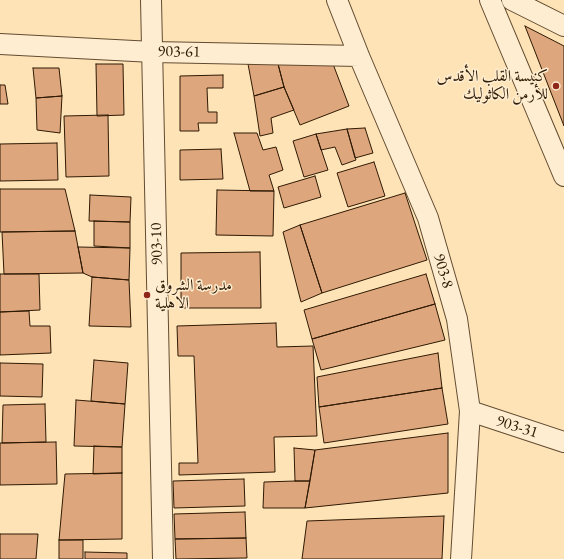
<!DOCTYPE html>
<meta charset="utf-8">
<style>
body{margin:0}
canvas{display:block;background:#fee3b7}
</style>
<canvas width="564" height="559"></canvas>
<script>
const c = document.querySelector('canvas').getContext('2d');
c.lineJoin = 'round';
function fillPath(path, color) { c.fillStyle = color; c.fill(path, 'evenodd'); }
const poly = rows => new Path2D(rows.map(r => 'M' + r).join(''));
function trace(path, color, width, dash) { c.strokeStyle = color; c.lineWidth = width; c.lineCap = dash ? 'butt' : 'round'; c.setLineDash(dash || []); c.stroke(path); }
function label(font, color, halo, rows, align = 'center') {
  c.font = font + ' "EB Garamond",Amiri,serif'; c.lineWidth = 3; c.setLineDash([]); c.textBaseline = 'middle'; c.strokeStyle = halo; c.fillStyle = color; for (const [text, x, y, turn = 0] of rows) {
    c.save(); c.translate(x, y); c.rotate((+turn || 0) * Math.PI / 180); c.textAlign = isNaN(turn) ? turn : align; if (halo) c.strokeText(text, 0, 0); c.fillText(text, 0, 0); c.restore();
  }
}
const building = poly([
 [525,26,564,46,564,126,525,26],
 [96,64,123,64,124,115,97,116,96,64],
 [248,64,278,64,284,87,254,96,248,64],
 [278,64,333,64,349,106,300,125,284,87,278,64],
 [33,68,59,68,62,96,36,98,33,68],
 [223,75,223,88,207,88,208,112,217,112,217,123,198,123,199,131,180,131,180,76,223,75],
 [0,85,5,85,8,104,0,104,0,85],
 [284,87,294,110,271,118,273,133,260,136,254,96,284,87],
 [62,96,60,133,37,130,36,98,62,96],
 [108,115,109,176,66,177,64,116,108,115],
 [365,128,373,153,355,158,347,129,365,128],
 [347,129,356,160,342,165,335,147,321,150,316,134,347,129],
 [234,133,257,133,263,150,276,147,283,170,269,175,274,191,250,191,234,133],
 [316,134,328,170,304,177,293,141,316,134],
 [57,143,58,180,0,181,0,144,57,143],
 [221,149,223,179,180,180,180,150,221,149],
 [374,162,385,196,348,207,337,173,374,162],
 [315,176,321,197,284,208,278,187,315,176],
 [0,189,65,189,75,231,0,232,0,189],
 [217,190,274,191,273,236,216,235,217,190],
 [405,193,427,260,322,293,300,225,405,193],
 [90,195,131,197,130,222,89,221,90,195],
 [94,221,130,222,130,248,94,246,94,221],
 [300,225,322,293,301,302,283,232,300,225],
 [75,231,83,273,4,274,2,232,75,231],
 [78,247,130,248,129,280,92,277,83,273,78,247],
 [260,252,261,308,181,308,181,253,260,252],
 [0,274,39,274,40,310,0,312,0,274],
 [426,274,435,304,312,339,304,310,426,274],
 [92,277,129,280,131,327,89,326,92,277],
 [435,304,445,340,321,370,312,339,435,304],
 [29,311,30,326,50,326,51,353,0,355,0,312,29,311],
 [276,323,277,347,313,346,317,436,274,437,275,472,179,475,179,463,198,463,194,356,178,356,177,326,276,323],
 [438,353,442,388,319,407,317,377,438,353],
 [94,360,128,363,125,404,91,401,94,360],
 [0,363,43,364,42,397,0,396,0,363],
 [442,388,448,424,324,443,319,407,442,388],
 [76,400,125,404,122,447,74,446,76,400],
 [45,404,46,442,2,443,3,405,45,404],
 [448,433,448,493,305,508,315,450,448,433],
 [56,442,57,484,0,485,0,443,56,442],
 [94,446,122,447,122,473,93,474,94,446],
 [294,448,315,450,310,481,295,481,294,448],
 [122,473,122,539,59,540,65,474,122,473],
 [244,479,245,506,174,508,173,481,244,479],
 [295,481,310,481,305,508,263,508,264,482,295,481],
 [245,512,246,538,175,539,174,514,245,512],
 [444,516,442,559,302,559,307,521,444,516],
 [0,534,38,534,36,559,0,559,0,534],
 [246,538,247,558,176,559,175,539,246,538],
 [59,540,83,540,83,559,59,559,59,540],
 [85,552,127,553,127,559,85,559,85,552]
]);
fillPath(building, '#dda67c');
trace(building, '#2f1a04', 1);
const minor = poly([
 [151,0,163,559],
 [337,0,359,56,428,218,457,319,470,411,461,559],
 [490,0,564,176],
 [512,0,564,26],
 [0,44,153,52,359,56],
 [470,411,564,442]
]);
trace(minor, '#634c31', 22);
trace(minor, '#feedd0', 20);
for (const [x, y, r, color] of [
 [556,86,4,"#8f2418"],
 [147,295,4,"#8f2418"]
]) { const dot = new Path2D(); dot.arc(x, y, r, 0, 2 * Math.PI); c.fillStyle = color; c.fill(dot); trace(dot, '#feedd0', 1.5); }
label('16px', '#2f1a04', '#feedd0', [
 ["903-61",179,52,1],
 ["903-10",157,244,-91],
 ["903-8",443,271,74],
 ["903-31",517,427,18]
]);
label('16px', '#2f1a04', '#feedd0', [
 ["كنيسة القلب الأقدس",548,77],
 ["للأرمن الكاثوليك",548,95],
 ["مدرسة الشروق",155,286,"left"],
 ["الاهلية",155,304,"left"]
], 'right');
</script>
